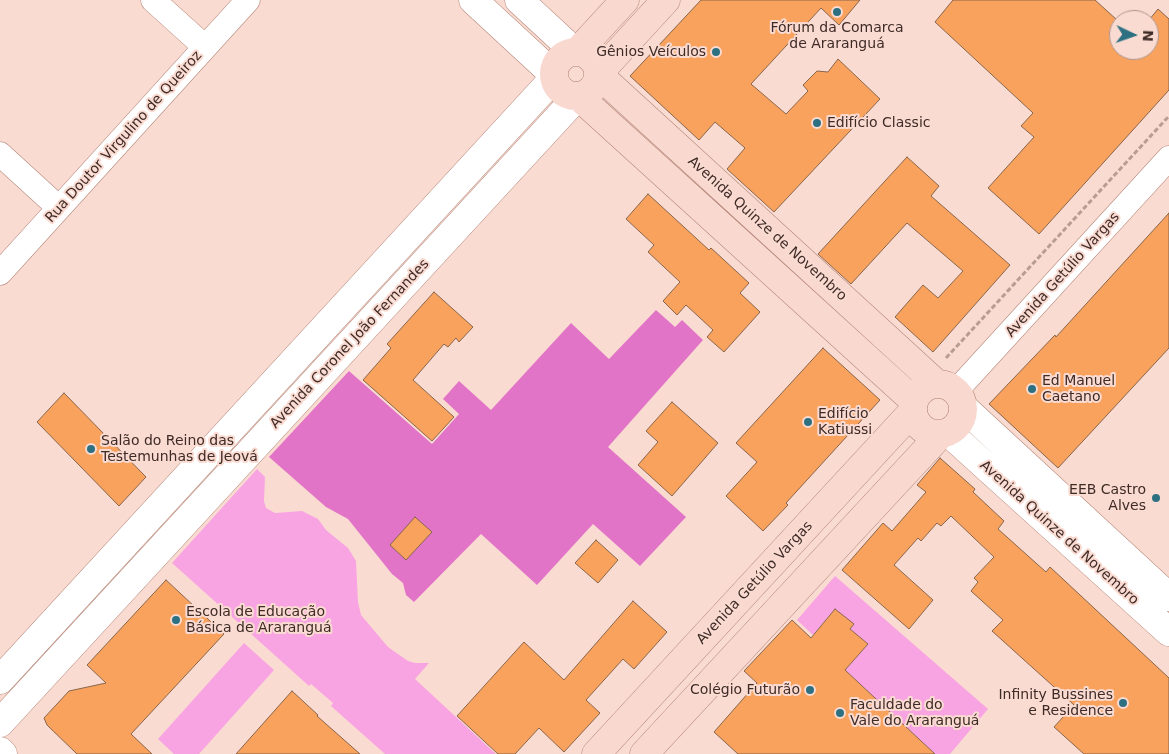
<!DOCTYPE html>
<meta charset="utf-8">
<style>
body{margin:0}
#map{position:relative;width:1169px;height:754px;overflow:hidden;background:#fadbd2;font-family:"DejaVu Sans",sans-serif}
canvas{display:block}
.north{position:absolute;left:1109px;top:10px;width:50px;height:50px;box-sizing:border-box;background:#fadbd2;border:1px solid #af958d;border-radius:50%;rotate:93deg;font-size:14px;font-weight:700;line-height:20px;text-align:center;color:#3f2b26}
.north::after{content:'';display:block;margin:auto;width:18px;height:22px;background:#2d7081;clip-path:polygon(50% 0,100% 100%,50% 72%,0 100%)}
</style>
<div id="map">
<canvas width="1169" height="754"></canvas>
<div class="north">N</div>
</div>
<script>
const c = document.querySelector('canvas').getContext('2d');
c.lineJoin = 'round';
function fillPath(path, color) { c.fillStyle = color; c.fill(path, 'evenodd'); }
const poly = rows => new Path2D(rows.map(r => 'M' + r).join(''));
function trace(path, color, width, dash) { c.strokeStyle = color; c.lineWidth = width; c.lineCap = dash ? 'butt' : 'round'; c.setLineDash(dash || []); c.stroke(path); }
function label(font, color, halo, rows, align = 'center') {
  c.font = font + ' "DejaVu Sans",sans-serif'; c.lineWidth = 4; c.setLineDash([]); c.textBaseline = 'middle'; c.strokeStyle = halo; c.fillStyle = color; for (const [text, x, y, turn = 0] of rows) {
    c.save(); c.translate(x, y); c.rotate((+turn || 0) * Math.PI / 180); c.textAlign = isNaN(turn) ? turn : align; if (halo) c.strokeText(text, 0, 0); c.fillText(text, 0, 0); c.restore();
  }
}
fillPath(poly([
 [257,469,265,477,264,501,266,508,275,513,302,511,318,519,326,530,348,548,356,561,358,602,361,615,388,647,408,661,415,663,429,663,415,679,496,754,385,754,331,706,333,703,311,684,309,686,172,563],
 [835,576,988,709,950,754,935,754,845,670,868,644,850,629,853,625,835,609,813,635,797,620],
 [244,643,274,670,199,754,174,754,158,739]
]), '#f9a4e2');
fillPath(poly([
 [656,310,675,327,682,320,703,340,608,447,686,517,640,566,593,524,537,585,481,534,414,602,406,595,403,583,392,574,348,519,326,507,269,457,349,371,432,444,459,414,443,399,459,381,491,410,571,323,609,359]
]), '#e274c7');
const building = poly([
 [701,0,860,0,839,25,821,8,751,84,786,114,808,91,803,85,817,71,828,72,838,59,880,99,774,212,727,169,745,148,715,122,699,140,630,76,701,0],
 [953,0,1095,0,1117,20,1121,16,1126,20,1119,20,1119,50,1149,50,1149,20,1133,20,1140,12,1149,20,1158,9,1169,19,1169,90,1039,234,988,188,1034,137,1021,126,1033,113,935,22,953,0],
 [907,157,939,186,931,196,1010,265,933,352,895,317,923,285,938,298,963,271,907,223,851,284,818,254,907,157],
 [648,194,709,250,711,248,749,283,740,293,760,312,724,352,707,337,713,330,686,305,677,315,663,301,680,282,648,252,654,245,626,219,648,194],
 [1169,213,1169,348,1058,468,989,404,1055,335,1056,337,1169,213],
 [434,292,473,327,459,342,456,338,448,347,444,344,413,380,454,417,432,441,363,380,391,348,387,344,434,292],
 [823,348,880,400,786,503,788,505,763,531,726,496,757,462,736,443,823,348],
 [64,393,146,477,119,506,37,422,64,393],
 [672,402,718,443,672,496,638,465,658,442,646,431,672,402],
 [940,458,975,489,973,492,1004,521,998,529,1046,572,1050,567,1169,678,1169,754,1084,754,1054,727,1074,705,992,631,1003,620,971,591,978,582,974,578,994,557,951,516,941,526,937,523,921,541,918,538,894,565,933,600,909,629,842,570,883,523,892,531,926,492,917,485,940,458],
 [415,517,432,532,406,560,390,545,415,517],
 [596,540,618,560,598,583,575,563,596,540],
 [166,580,224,634,131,734,152,754,77,754,47,725,44,718,69,691,106,683,87,665,166,580],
 [633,601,667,632,634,669,623,659,586,700,600,713,564,752,539,728,515,754,498,754,457,716,524,642,564,680,633,601],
 [835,609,854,624,850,629,868,644,845,670,935,754,738,754,714,732,757,683,744,671,792,620,811,638,835,609],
 [292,691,318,715,317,716,360,754,236,754,292,691]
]);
fillPath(building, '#f9a25d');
trace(building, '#89654a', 1);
const minor = poly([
 [153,0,205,47],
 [0,154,59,208],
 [0,273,248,0],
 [956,391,1169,158]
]);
const tertiary = poly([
 [473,0,553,74],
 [519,0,574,51],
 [964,408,1169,597],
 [949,433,1169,632],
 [0,680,554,78],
 [0,723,578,96],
 [0,751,3,754]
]);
const secondary = poly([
 [666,0,598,74,937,384],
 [578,51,625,0],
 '554 74a22 22 0 1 1 44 0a22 22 0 1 1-44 0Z',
 [578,96,914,401],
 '913 409a25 25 0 1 1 50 0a25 25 0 1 1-50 0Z',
 [596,754,913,411],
 [644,754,940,435]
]);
trace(minor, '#b48678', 25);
trace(tertiary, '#b48678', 29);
trace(secondary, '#b48678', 29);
trace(poly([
 [946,358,1169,116]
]), '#b89d95', 3, [5, 2.5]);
trace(minor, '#fff', 24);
trace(tertiary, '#fff', 28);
trace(secondary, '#f9d8cf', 28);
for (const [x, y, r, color] of [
 [837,12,5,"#2d7081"],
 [716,52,5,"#2d7081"],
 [817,123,5,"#2d7081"],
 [1032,389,5,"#2d7081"],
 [808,422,5,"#2d7081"],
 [91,449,5,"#2d7081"],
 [1156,498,5,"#2d7081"],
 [176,620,5,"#2d7081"],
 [810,690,5,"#2d7081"],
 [1123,703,5,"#2d7081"],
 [840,713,5,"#2d7081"]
]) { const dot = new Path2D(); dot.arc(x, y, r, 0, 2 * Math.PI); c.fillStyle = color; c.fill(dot); trace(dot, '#fadbd2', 2); }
label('14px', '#3f2b26', '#fadbd2', [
 ["Fórum da Comarca",837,28,"center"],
 ["de Araranguá",837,44,"center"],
 ["Gênios Veículos",706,52,"right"],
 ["Edifício Classic",827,123],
 ["Ed Manuel",1042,381],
 ["Caetano",1042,397],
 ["Edifício",818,414],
 ["Katiussi",818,430],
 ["Salão do Reino das",101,441],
 ["Testemunhas de Jeová",101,457],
 ["EEB Castro",1146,490,"right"],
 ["Alves",1146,506,"right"],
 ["Escola de Educação",186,612],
 ["Básica de Araranguá",186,628],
 ["Colégio Futurão",800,690,"right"],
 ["Infinity Bussines",1113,695,"right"],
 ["e Residence",1113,711,"right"],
 ["Faculdade do",850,705],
 ["Vale do Araranguá",850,721]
], 'left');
label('14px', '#3f2b26', '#fadbd2', [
 ["Rua Doutor Virgulino de Queiroz",124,137,-48],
 ["Avenida Quinze de Novembro",767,229,42],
 ["Avenida Getúlio Vargas",1063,275,-48],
 ["Avenida Coronel João Fernandes",350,344,-47],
 ["Avenida Quinze de Novembro",1059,533,42],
 ["Avenida Getúlio Vargas",755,583,-47]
]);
</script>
